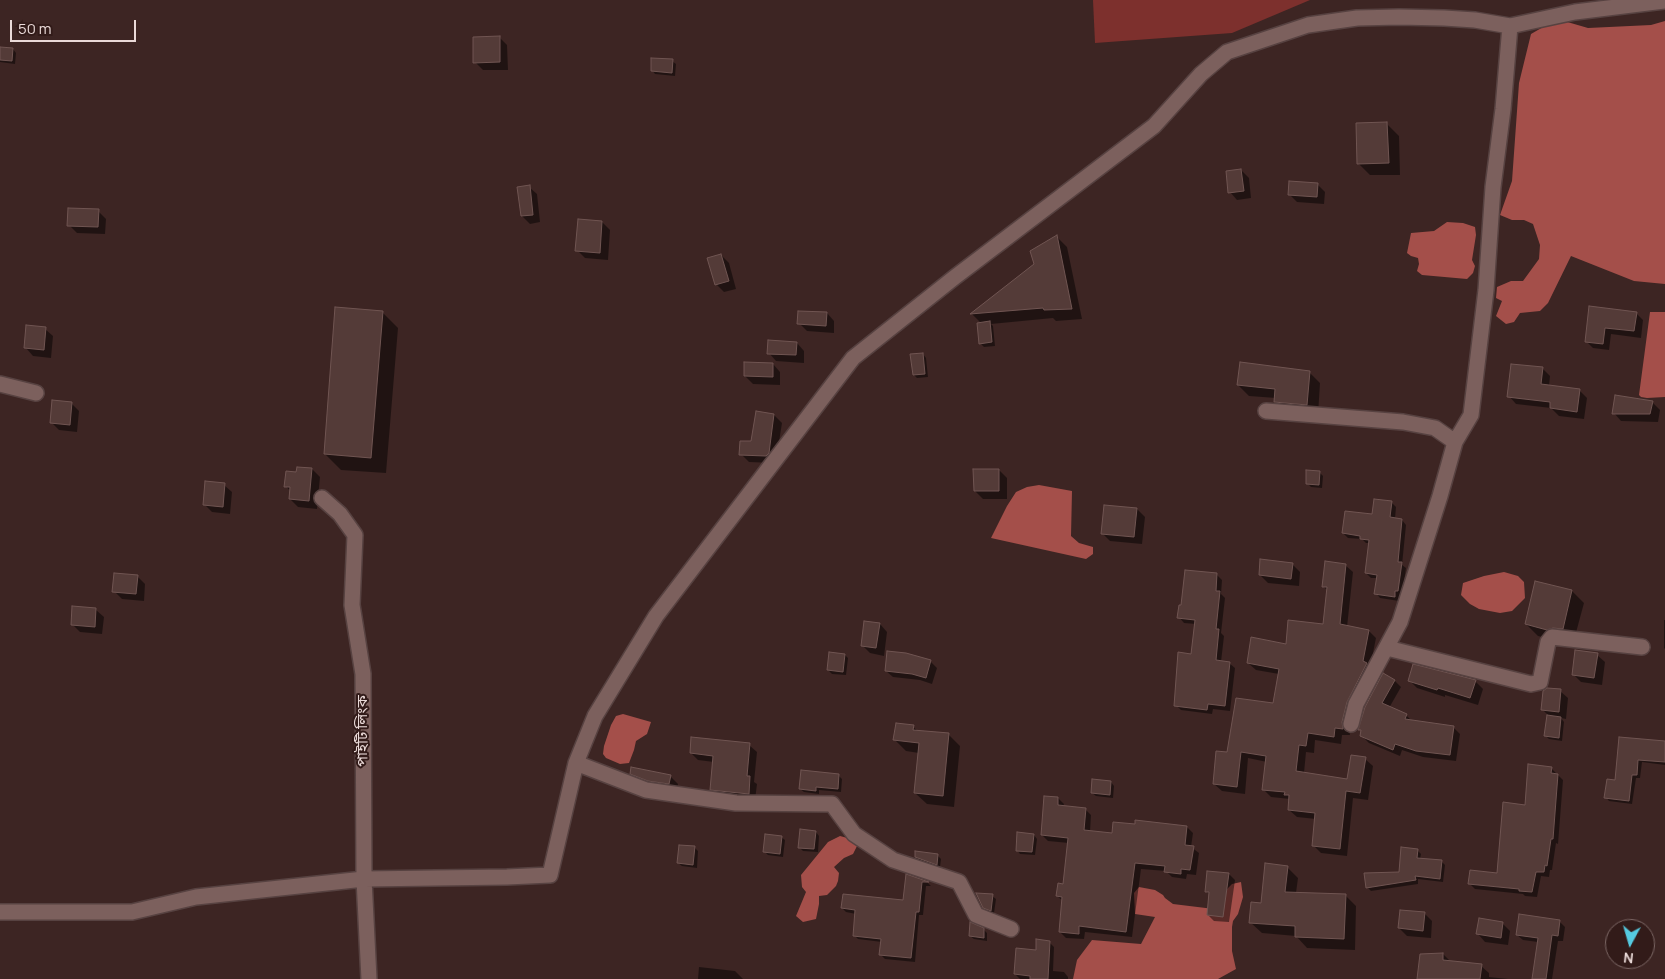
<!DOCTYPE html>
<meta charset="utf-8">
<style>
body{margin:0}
#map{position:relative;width:1665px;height:979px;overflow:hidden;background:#3d2523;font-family:Manrope,sans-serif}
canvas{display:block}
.north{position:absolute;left:1605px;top:919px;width:50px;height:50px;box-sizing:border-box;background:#321b19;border:1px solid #7c6765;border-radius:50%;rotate:186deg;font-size:14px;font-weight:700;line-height:20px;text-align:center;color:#eadad8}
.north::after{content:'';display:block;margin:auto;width:18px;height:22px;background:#55cae0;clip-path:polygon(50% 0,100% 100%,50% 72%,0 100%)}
.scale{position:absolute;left:10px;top:20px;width:126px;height:22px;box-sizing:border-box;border:2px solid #eadad8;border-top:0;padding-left:6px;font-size:15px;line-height:18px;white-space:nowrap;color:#eadad8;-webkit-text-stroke:4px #321b19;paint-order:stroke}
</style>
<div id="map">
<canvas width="1665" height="979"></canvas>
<div class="north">N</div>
<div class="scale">50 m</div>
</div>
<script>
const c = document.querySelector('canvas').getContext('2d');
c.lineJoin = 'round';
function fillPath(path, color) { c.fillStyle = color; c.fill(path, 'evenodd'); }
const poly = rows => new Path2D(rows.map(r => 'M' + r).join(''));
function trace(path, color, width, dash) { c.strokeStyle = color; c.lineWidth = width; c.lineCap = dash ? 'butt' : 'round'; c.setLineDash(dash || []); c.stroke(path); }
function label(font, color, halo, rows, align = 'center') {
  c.font = font + ' Manrope,"Noto Sans Bengali",sans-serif'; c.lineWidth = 4; c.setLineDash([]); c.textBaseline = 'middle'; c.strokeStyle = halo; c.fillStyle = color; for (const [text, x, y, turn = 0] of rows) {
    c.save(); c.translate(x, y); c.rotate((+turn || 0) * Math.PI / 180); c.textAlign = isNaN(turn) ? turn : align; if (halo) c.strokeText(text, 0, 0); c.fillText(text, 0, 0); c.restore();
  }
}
fillPath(poly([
 [1093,0,1310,0,1232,33,1095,43]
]), '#7d302d');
fillPath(poly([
 [1557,19,1588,28,1651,25,1665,21,1665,284,1634,281,1571,256,1548,303,1540,311,1520,313,1514,322,1506,324,1496,316,1502,301,1496,298,1497,287,1511,281,1523,281,1539,259,1540,245,1533,224,1524,220,1512,220,1500,215,1512,181,1519,83,1531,34],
 [1447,222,1463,223,1475,227,1476,235,1472,260,1475,266,1473,273,1467,279,1422,275,1417,271,1419,264,1418,258,1411,256,1407,253,1411,233,1434,231],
 [1650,312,1665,312,1665,397,1647,398,1641,397,1639,395],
 [1039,485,1072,491,1071,536,1079,543,1093,547,1093,554,1086,559,991,538,1007,506,1016,492,1027,487],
 [1504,572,1518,576,1524,582,1525,598,1512,611,1500,613,1479,609,1470,604,1461,595,1463,583,1484,576],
 [623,714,651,722,647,734,636,741,634,750,629,763,620,764,606,758,603,754,604,746,611,725,616,716],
 [840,836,851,839,858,844,853,854,844,858,834,867,839,873,838,881,836,886,827,895,819,896,819,904,816,919,803,922,796,916,806,892,802,887,801,875,828,842],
 [1241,882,1243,897,1238,914,1233,921,1232,927,1232,951,1236,969,1218,979,1073,979,1077,960,1092,940,1141,944,1155,917,1135,914,1134,893,1139,887,1155,890,1163,895,1165,898,1173,904,1214,909,1222,905,1227,889,1232,884]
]), '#a44f4a');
fillPath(poly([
 [499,37,507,45,508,70,483,70,475,62],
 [0,48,13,49,16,53,15,64,0,62],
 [672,61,676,64,675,76,655,74,652,70],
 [1387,124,1399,136,1400,175,1370,175,1358,163],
 [1241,170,1249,178,1251,198,1237,200,1230,192],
 [1317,184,1325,192,1324,204,1297,202,1289,194],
 [529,187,537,194,540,222,530,224,522,216],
 [98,211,106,219,105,234,77,233,69,225],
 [602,222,610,230,608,260,585,258,577,250],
 [1057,237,1067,247,1082,319,1056,321,1053,318,991,324,993,326,995,346,984,347,980,343,981,323,972,314,1035,265],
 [721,255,729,263,736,289,724,292,716,284],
 [1590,308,1636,313,1643,320,1641,338,1611,334,1609,350,1593,348,1586,341],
 [382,312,398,328,386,473,341,470,325,454],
 [827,313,834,321,834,333,807,331,799,323],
 [45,329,53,336,51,358,33,356,26,348],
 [797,343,804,351,804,363,776,361,769,353],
 [923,354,926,358,928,377,917,378,914,375],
 [773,364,780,372,780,385,753,384,745,376],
 [1542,368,1550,376,1549,386,1579,390,1587,398,1584,419,1559,416,1551,408,1516,404,1509,396],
 [1309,372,1320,383,1318,415,1286,413,1275,402,1276,398,1249,396,1238,385],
 [1652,402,1660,410,1658,422,1621,421,1614,413],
 [71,403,79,411,77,432,59,430,51,422],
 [757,412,774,415,782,423,776,461,774,463,749,462,741,454,752,443],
 [312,469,320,477,317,509,298,507,290,499,290,491,286,486,298,473],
 [999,470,1007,478,1007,499,983,499,975,491],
 [1319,472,1323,476,1322,488,1311,487,1307,483],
 [224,485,232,492,230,514,212,512,204,504],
 [1392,503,1396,507,1395,519,1402,520,1406,525,1402,565,1406,568,1402,595,1400,595,1399,601,1380,598,1376,593,1378,578,1371,578,1366,573,1370,543,1366,543,1362,539,1348,538,1343,533,1373,516],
 [1137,509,1145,517,1142,544,1110,541,1102,533],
 [1292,564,1300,572,1299,586,1268,583,1260,575],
 [1345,565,1353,572,1347,627,1369,631,1376,638,1370,668,1349,730,1350,735,1342,735,1341,744,1315,740,1314,753,1306,752,1304,773,1348,780,1365,759,1373,766,1368,800,1353,798,1347,856,1321,853,1313,845,1316,819,1297,817,1289,810,1290,799,1271,797,1263,789,1267,762,1248,758,1245,794,1222,791,1214,784,1228,754,1274,704,1279,674,1256,670,1248,663,1287,645,1324,625,1328,591,1323,586],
 [1217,575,1222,580,1221,594,1225,598,1221,633,1224,636,1221,662,1229,663,1235,668,1230,711,1213,709,1212,714,1181,710,1176,705,1192,655,1196,624,1184,623,1179,617],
 [137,576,145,584,144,601,122,599,114,591],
 [1572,591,1584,603,1574,640,1559,641,1538,636,1526,624],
 [96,610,104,617,102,634,80,632,72,624],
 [1664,620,1665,620,1665,649,1664,648],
 [880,624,887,632,884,656,870,653,862,645],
 [845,655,848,658,846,675,832,674,828,670],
 [1597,655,1605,662,1602,685,1581,682,1573,674],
 [930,661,937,668,932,684,920,680,893,677,886,671],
 [1384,674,1395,681,1401,687,1389,708,1406,715,1412,721,1453,727,1460,734,1456,761,1423,757,1402,750,1400,756,1369,743,1362,736,1362,732,1360,729],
 [1409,680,1475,681,1483,689,1478,705,1445,695,1445,697,1417,688],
 [1560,691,1568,698,1566,719,1561,718,1564,722,1562,741,1549,739,1546,736,1550,717,1543,710],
 [913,727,918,731,949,735,960,746,954,807,927,804,915,793,919,753,906,751,894,739],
 [1620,738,1665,742,1665,765,1642,762,1640,778,1636,778,1632,804,1609,801,1606,797,1616,781],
 [749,745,757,752,754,782,757,784,755,800,718,797,711,789,714,762,698,760,691,753],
 [1551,768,1563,780,1558,844,1556,843,1552,870,1550,870,1549,877,1541,876,1537,897,1525,896,1523,894,1475,889,1470,884,1498,874,1526,806],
 [631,773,670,776,678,784,677,791,639,781],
 [839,776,842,779,841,792,819,790,819,794,804,792,800,789],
 [1111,782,1114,786,1113,798,1096,796,1092,793],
 [1058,798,1064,804,1063,807,1085,809,1091,815,1090,832,1113,834,1187,827,1193,833,1191,847,1199,853,1196,875,1187,874,1186,879,1172,877,1166,871,1141,869,1132,937,1085,932,1084,939,1066,938,1060,932,1063,901,1057,896,1064,885,1069,843,1048,841,1042,835],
 [816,832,819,836,818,852,803,851,799,847],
 [1034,835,1037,839,1035,855,1020,854,1017,850],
 [781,837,785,840,783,857,768,855,765,852],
 [695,848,698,851,697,868,682,866,678,863],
 [1417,850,1421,854,1420,859,1441,861,1445,865,1443,882,1418,879,1418,884,1371,891,1367,887,1400,873],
 [937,855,941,859,940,867,920,861,916,857],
 [1287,867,1298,878,1296,893,1346,896,1356,906,1355,950,1307,948,1296,936,1262,933,1251,923],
 [1229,874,1235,880,1229,922,1214,921,1208,915,1210,895,1206,891],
 [907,876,928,883,931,886,926,886,923,915,919,915,915,962,885,959,880,954,882,942,858,939,854,935,856,914,846,912,842,908,904,902],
 [992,896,996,899,994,913,988,911,984,907],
 [1424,913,1432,921,1431,938,1407,936,1399,928],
 [1559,921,1565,927,1563,941,1558,941,1552,979,1533,979,1538,942,1523,940,1517,935],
 [1502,923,1510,931,1508,945,1485,942,1478,934],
 [984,930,987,933,987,941,974,939,970,936],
 [1049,942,1054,947,1053,971,1064,972,1068,977,1068,979,1020,979,1015,974,1037,951],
 [1443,954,1451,962,1481,966,1489,973,1489,977,1508,979,1419,979],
 [699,967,735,971,743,979,698,979]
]), '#0007');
const building = poly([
 [500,36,500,62,473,63,473,37,500,36],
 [0,47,13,48,12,61,0,60,0,47],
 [651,58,673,59,672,73,651,71,651,58],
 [1387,122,1389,163,1357,164,1356,123,1387,122],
 [1241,169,1244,191,1228,193,1226,171,1241,169],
 [1289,181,1318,183,1317,197,1288,195,1289,181],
 [530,185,533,215,521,216,517,187,530,185],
 [68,208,99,209,98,227,67,226,68,208],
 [578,219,602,221,600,253,575,251,578,219],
 [1057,235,1072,309,1044,310,1043,308,970,314,1034,264,1030,251,1057,235],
 [721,254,729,281,715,285,707,258,721,254],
 [1589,306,1637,312,1634,331,1605,328,1603,344,1585,342,1589,306],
 [335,307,383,311,371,458,324,454,335,307],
 [798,311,827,312,826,326,797,324,798,311],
 [990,321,992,342,979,344,977,323,990,321],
 [26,325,46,327,44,350,24,348,26,325],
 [768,340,797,342,796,355,767,354,768,340],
 [923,353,925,374,913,375,910,354,923,353],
 [744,362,773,363,773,377,744,376,744,362],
 [1240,362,1310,371,1307,405,1274,402,1275,389,1237,385,1240,362],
 [1511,364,1543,367,1541,384,1580,389,1577,412,1550,408,1550,402,1507,397,1511,364],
 [1615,395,1653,401,1650,414,1612,414,1615,395],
 [52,400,72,402,70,425,50,423,52,400],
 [756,411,774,414,769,453,766,456,739,455,740,441,751,441,756,411],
 [297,467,312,468,309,501,289,499,290,487,284,487,286,471,296,472,297,467],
 [973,469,999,469,999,491,974,491,973,469],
 [1306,470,1320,471,1319,485,1306,484,1306,470],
 [205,481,225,483,223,507,203,505,205,481],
 [1374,499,1392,501,1390,517,1402,519,1398,562,1402,562,1398,591,1395,591,1395,597,1374,594,1377,575,1365,573,1369,540,1360,539,1360,536,1342,533,1345,511,1372,514,1374,499],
 [1104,505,1137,508,1134,537,1101,534,1104,505],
 [1260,559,1293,563,1291,579,1259,575,1260,559],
 [1325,561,1346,564,1340,624,1369,630,1363,661,1367,663,1347,702,1342,722,1343,729,1335,728,1334,737,1308,733,1306,746,1299,745,1296,771,1347,779,1351,755,1366,757,1360,793,1346,791,1340,849,1312,846,1315,813,1288,810,1289,795,1284,795,1285,792,1262,790,1266,756,1241,752,1237,787,1213,784,1216,751,1227,752,1236,698,1273,703,1279,669,1247,663,1251,637,1286,644,1288,620,1323,624,1327,587,1322,587,1325,561],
 [1185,570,1217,573,1216,591,1220,591,1216,629,1219,629,1216,660,1230,662,1225,706,1208,704,1207,710,1174,706,1178,652,1191,654,1195,620,1177,618,1179,605,1181,605,1185,570],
 [114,573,138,575,136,594,112,592,114,573],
 [1535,581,1572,590,1563,629,1553,628,1547,630,1525,624,1535,581],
 [72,606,96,608,95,627,71,625,72,606],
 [864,621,880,623,876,648,861,646,864,621],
 [1575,650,1598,653,1594,678,1572,675,1575,650],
 [887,651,906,653,931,660,926,678,912,674,885,671,887,651],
 [829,652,845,654,843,672,827,670,829,652],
 [1413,664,1476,680,1470,698,1438,688,1437,690,1408,681,1413,664],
 [1383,673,1395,680,1382,703,1407,714,1405,719,1454,726,1450,755,1416,751,1395,744,1393,750,1360,736,1361,730,1358,730,1365,707,1383,673],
 [1547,688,1561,689,1559,712,1541,710,1543,691,1547,688],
 [1547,715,1561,717,1559,738,1544,736,1547,715],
 [896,723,914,725,913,730,949,733,943,796,914,793,919,743,893,740,896,723],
 [691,737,750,743,747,776,750,776,749,794,710,790,713,756,690,753,691,737],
 [1619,737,1665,741,1665,762,1638,760,1637,775,1632,775,1629,801,1604,798,1607,779,1615,780,1619,737],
 [1528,764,1552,767,1551,773,1558,774,1553,839,1551,839,1547,866,1545,865,1544,872,1536,872,1532,892,1519,891,1519,889,1468,884,1470,870,1497,873,1503,802,1525,805,1528,764],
 [631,767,671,775,669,784,648,781,630,774,631,767],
 [801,770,839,774,838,789,816,787,816,791,799,789,801,770],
 [1092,779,1111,781,1110,795,1091,793,1092,779],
 [1044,796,1058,797,1058,805,1086,808,1084,830,1112,833,1113,822,1135,824,1135,820,1187,826,1185,845,1194,846,1190,870,1181,869,1181,874,1164,872,1165,866,1135,863,1126,932,1079,926,1079,934,1059,932,1062,897,1056,896,1058,883,1063,884,1068,838,1041,835,1044,796],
 [800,829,816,831,814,849,798,848,800,829],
 [1017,832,1034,834,1032,852,1016,851,1017,832],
 [765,834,782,836,780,854,763,852,765,834],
 [679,845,695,846,693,865,677,863,679,845],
 [1401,847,1418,849,1417,858,1442,860,1440,879,1415,876,1416,880,1366,888,1364,873,1399,872,1401,847],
 [915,851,938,854,937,865,915,857,915,851],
 [1265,863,1288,866,1285,892,1346,894,1344,939,1295,937,1295,926,1249,923,1251,902,1261,903,1265,863],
 [1207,871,1229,873,1223,917,1207,915,1209,892,1205,892,1207,871],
 [906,874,929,882,922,882,919,912,916,912,911,958,879,955,881,939,853,936,855,910,841,908,843,894,903,900,906,874],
 [976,893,993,894,991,911,983,908,976,893],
 [1400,910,1425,912,1423,931,1398,928,1400,910],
 [1519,914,1560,920,1558,936,1552,935,1546,979,1532,979,1538,938,1516,935,1519,914],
 [1479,918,1503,922,1501,938,1476,934,1479,918],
 [970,922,984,928,984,938,969,936,970,922],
 [1036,939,1050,941,1048,979,1030,979,1030,976,1014,974,1016,948,1036,950,1036,939],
 [1443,953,1443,960,1482,964,1480,979,1417,979,1420,954,1443,953]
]);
fillPath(building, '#543b38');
trace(building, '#705552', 1);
const minor = poly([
 [0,384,36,393],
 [1266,411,1403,422,1435,428,1455,442],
 [322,498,340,514,355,535,352,605,363,674,364,879,369,979],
 [1387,648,1531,684,1540,682,1548,642,1552,637,1642,647],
 [1351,724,1356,704,1400,622,1440,496,1455,442,1471,415,1486,290,1493,187,1503,109,1510,26],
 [576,763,646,790,736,803,832,804,854,834,893,860,959,882,976,915,1011,929],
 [0,912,132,912,196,897,364,879,507,877,550,875,576,763,595,716,656,616,853,358,955,277,1154,126,1201,74,1227,52,1308,25,1357,18,1399,17,1444,18,1475,20,1510,26,1575,12,1665,1]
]);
trace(minor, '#574241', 18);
trace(minor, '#7c605d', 15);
label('15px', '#eadad8', '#321b19', [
 ["পাইটি লিংক",363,731,-90]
]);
</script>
